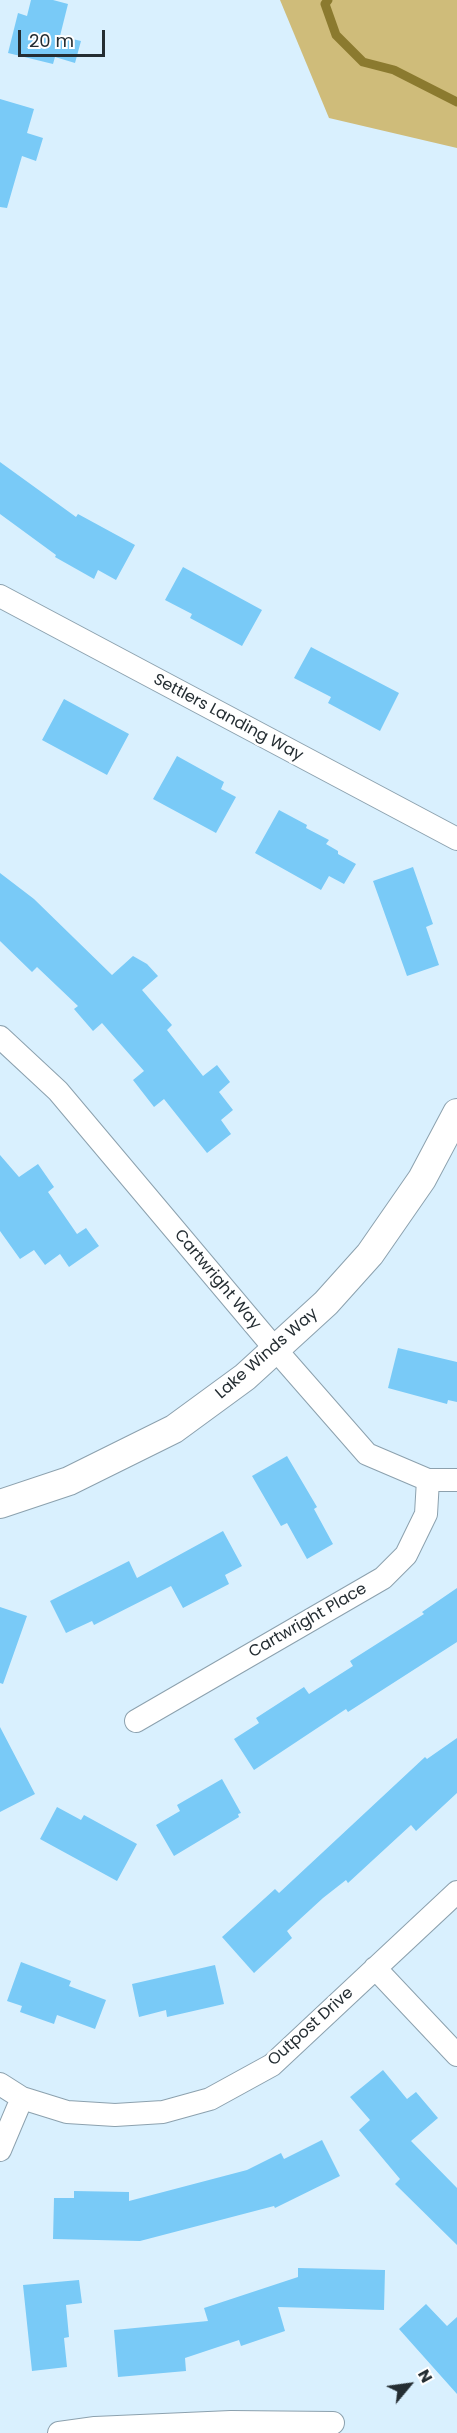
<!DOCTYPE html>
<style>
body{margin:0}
#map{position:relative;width:457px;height:2433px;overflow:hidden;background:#d9f0fe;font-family:Poppins,sans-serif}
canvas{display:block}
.north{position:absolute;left:379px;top:2355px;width:60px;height:60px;-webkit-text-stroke:4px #fff;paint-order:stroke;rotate:61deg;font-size:16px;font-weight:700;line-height:24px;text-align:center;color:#242d32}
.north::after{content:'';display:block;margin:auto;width:21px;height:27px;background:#242d32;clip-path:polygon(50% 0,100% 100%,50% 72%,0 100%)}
.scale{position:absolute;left:18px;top:30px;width:87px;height:27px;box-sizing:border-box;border:3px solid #242d32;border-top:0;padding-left:8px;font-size:18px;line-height:21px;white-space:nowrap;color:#242d32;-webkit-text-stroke:4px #fff;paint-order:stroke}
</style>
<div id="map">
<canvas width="457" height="2433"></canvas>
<div class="north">N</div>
<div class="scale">20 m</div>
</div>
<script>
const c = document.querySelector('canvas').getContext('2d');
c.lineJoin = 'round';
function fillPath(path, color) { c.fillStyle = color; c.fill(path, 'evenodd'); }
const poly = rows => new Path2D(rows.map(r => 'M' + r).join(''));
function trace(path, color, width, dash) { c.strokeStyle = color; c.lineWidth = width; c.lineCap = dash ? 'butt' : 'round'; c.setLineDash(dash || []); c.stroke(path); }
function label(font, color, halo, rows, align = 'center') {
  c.font = font + ' Poppins,sans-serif'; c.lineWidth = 5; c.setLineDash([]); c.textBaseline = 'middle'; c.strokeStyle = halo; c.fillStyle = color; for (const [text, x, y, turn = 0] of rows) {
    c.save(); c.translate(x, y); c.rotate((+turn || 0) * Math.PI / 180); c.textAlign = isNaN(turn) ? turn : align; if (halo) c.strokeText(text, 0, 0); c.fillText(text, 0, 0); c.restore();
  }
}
fillPath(poly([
 [280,0,457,0,457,148,329,118]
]), '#cfbc7a');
trace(poly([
 [328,0,325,4,336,35,363,62,394,70,457,102]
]), '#8b7a2f', 9);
fillPath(poly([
 [31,0,53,0,68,4,60,36,81,41,75,63,55,57,53,64,8,53,18,13,27,16],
 [0,99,34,109,27,133,43,138,36,161,22,156,7,208,0,207],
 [0,462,76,517,78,514,135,545,116,580,98,570,94,579,55,557,56,555,0,514],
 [183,567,262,610,242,646,190,618,192,614,165,600],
 [311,647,399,693,380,731,328,703,331,697,294,678],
 [64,699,129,734,107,775,42,740],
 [177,756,224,782,221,789,236,797,216,833,153,799],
 [279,810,307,825,306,828,329,840,326,844,338,851,338,854,356,864,344,884,329,876,321,890,255,853],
 [413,867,433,924,426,927,439,965,407,976,373,881],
 [0,873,34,899,112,975,133,956,147,964,158,976,142,990,172,1025,167,1030,203,1076,217,1065,230,1082,219,1092,233,1110,221,1120,231,1134,207,1153,164,1099,154,1107,133,1080,144,1071,102,1023,93,1031,74,1009,78,1006,37,967,32,972,0,941],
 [0,1155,19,1177,38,1164,54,1187,48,1192,77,1234,86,1228,99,1246,69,1267,60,1254,45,1265,34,1250,20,1259,0,1231],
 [398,1348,457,1362,457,1402,448,1400,447,1404,388,1388],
 [287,1456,317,1507,314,1509,333,1544,307,1559,287,1523,281,1526,252,1476],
 [223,1531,242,1566,225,1575,229,1584,183,1608,171,1586,94,1625,92,1621,66,1633,50,1601,129,1561,137,1578],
 [457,1588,457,1642,348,1712,346,1709,254,1770,234,1739,259,1723,256,1718,304,1687,309,1694,353,1666,350,1661,424,1614,422,1612],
 [0,1607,27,1616,3,1684,0,1683],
 [0,1727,35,1794,0,1812],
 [457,1738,457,1793,416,1831,411,1825,348,1883,346,1880,323,1898,287,1931,292,1938,254,1973,222,1937,275,1889,279,1893,425,1757,427,1759],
 [222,1779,241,1813,238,1814,239,1817,174,1856,156,1825,180,1811,177,1805],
 [57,1807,81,1820,84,1815,137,1844,117,1881,40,1839],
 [21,1962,71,1981,69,1986,106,2000,95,2029,57,2015,54,2024,20,2012,22,2006,7,2001],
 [215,1965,224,2004,167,2017,166,2010,139,2017,132,1984],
 [383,2070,407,2099,416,2092,438,2118,411,2141,457,2188,457,2245,395,2184,400,2179,359,2130,370,2120,350,2097],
 [322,2140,340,2176,275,2208,274,2206,140,2241,53,2239,54,2198,74,2198,74,2191,129,2192,129,2201,247,2170,281,2153,284,2159],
 [298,2268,385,2270,384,2310,278,2307,285,2331,241,2346,239,2340,185,2358,186,2371,118,2377,114,2330,208,2321,204,2308,298,2277],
 [79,2280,82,2303,66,2305,69,2337,64,2338,67,2367,32,2371,23,2285],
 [426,2304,447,2326,457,2317,457,2394,399,2329]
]), '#79caf7');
const minor = poly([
 [0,596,457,839],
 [0,1037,58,1091,276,1350,367,1454,428,1480,457,1480],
 [136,1721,383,1578,406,1555,426,1514,428,1480],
 [375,1968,457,2055],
 [0,2084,22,2098,67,2112,115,2115,163,2112,210,2099,272,2065,457,1892],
 [0,2150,22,2098],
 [59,2433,95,2428,231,2422,333,2423]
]);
const tertiary = poly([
 [0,1504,69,1481,174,1429,245,1377,326,1303,370,1254,422,1179,457,1113]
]);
trace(minor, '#8ca1ae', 24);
trace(tertiary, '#8ca1ae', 30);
trace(minor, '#fff', 22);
trace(tertiary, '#fff', 28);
label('16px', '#242d32', '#fff', [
 ["Settlers Landing Way",228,718,28],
 ["Cartwright Way",217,1280,50],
 ["Lake Winds Way",267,1354,-41],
 ["Cartwright Place",308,1621,-30],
 ["Outpost Drive",311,2027,-42]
]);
</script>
